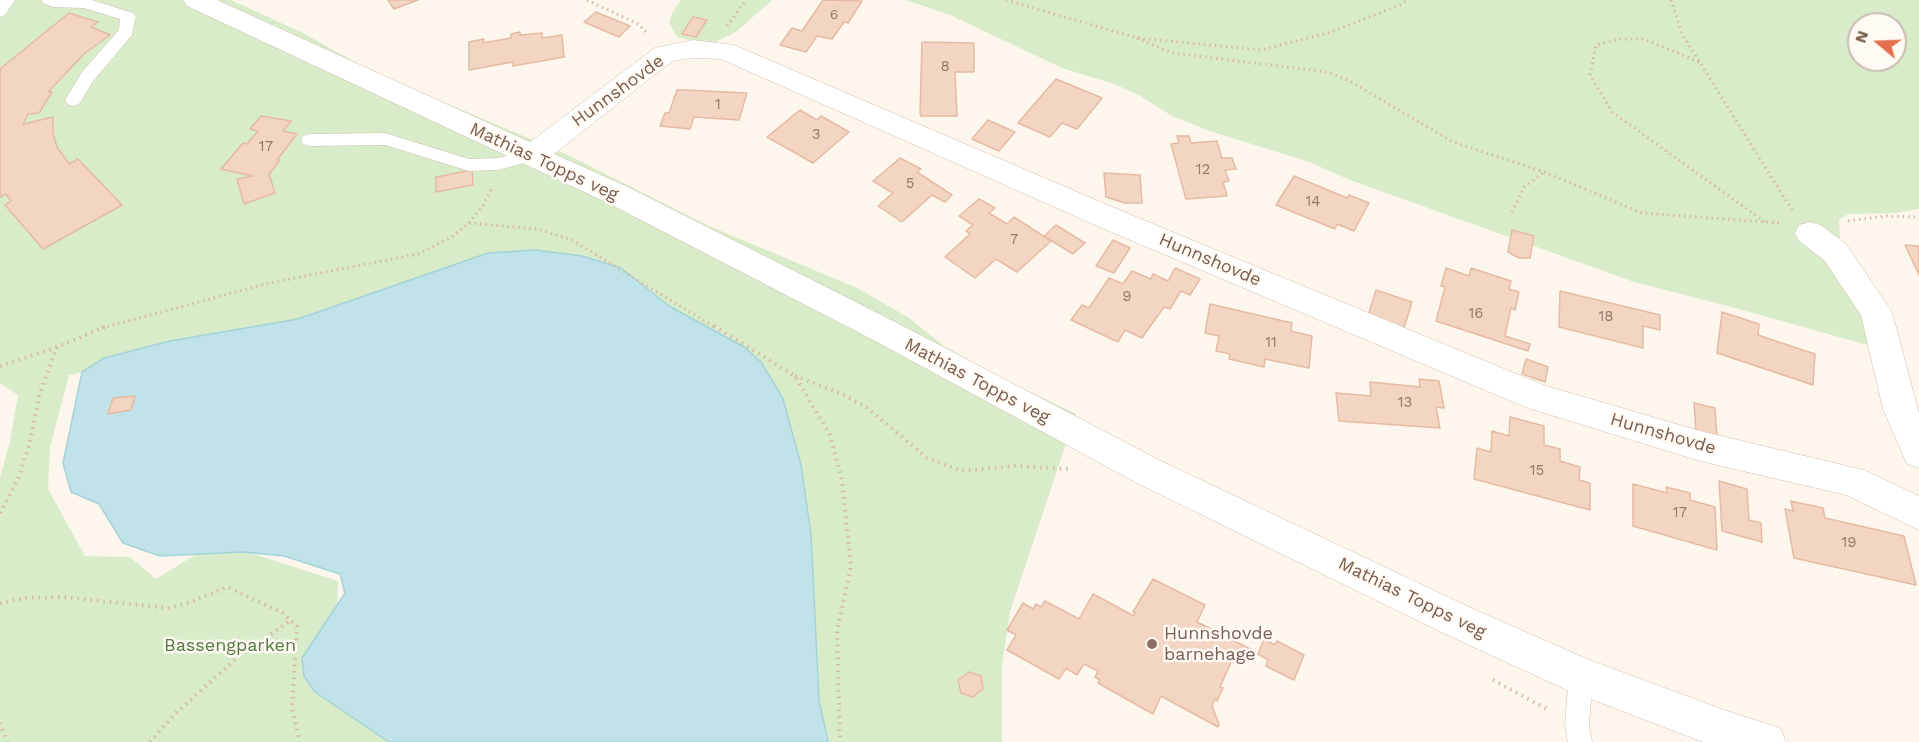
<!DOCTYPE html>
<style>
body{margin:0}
#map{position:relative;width:1919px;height:742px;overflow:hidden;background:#fdf6ec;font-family:"Work Sans",sans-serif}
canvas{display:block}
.north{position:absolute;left:1847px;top:12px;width:60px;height:60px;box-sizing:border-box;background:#fffaf3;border:2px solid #cabbb1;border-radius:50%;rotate:289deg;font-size:16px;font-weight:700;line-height:24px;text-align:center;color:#7a5c4d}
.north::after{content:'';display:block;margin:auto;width:21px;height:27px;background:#e76f51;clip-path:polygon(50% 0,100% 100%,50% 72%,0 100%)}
</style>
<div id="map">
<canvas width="1919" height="742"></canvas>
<div class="north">N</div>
</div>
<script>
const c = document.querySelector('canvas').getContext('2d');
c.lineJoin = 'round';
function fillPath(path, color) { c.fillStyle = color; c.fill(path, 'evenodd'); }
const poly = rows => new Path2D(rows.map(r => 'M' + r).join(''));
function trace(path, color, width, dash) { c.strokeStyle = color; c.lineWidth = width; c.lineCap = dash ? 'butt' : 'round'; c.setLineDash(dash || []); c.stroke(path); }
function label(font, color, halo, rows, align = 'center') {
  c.font = font + ' "Work Sans",sans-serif'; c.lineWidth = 5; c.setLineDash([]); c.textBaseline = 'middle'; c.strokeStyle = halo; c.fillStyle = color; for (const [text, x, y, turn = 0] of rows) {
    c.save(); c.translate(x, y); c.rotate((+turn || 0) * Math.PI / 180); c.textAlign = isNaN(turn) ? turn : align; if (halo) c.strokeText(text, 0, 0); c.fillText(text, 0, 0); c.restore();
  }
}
fillPath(poly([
 [0,0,231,0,303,33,373,72,568,155,709,226,857,288,909,318,944,346,999,377,1076,414,1010,612,1002,665,1002,742,828,742,819,700,811,534,744,347,669,306,621,268,488,253,298,319,170,341,104,358,82,372,69,375,50,447,48,489,85,556,130,557,156,579,216,542,338,581,335,697,400,742,0,742,0,478,10,441,18,395,0,383],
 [681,0,772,0,736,32,713,43,700,43,677,37,669,22,672,13],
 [906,0,1919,0,1919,209,1894,213,1849,214,1839,219,1840,240,1876,338,1867,345,1739,309,1634,282,1350,180,1309,162,1210,131,1172,116,1139,95,1114,84,1062,68,950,15],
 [1859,24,1895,24,1895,60,1859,60]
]), '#d8ecc9');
const water = poly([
 [535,250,582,256,621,268,669,306,744,347,761,362,783,399,801,465,811,534,819,700,828,742,389,742,315,692,304,676,302,658,345,593,340,574,284,556,243,552,160,556,123,543,99,504,71,492,63,463,82,372,104,358,170,341,298,319,488,253,535,250]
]);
fillPath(water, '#bfe3e8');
trace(water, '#a5d3da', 1.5);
const building = poly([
 [388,0,418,0,394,9,388,0],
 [823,0,862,1,848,23,844,22,832,39,817,36,806,52,780,45,792,28,802,31,823,0],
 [596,12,630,26,619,37,584,22,596,12],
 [69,13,98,22,91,27,110,35,85,53,48,92,52,92,39,113,28,114,23,124,53,117,53,133,57,147,69,164,78,159,122,205,43,249,5,205,11,201,6,194,0,197,0,69,69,13],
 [693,17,707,20,696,37,682,34,693,17],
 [520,32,520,35,542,33,542,38,562,35,564,57,513,66,513,62,469,70,469,42,484,39,483,43,511,38,511,34,520,32],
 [922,42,974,43,974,72,955,72,957,116,921,116,920,114,922,42],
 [1056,79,1102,98,1077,129,1062,123,1050,137,1018,123,1056,79],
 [677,90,686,90,747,93,739,120,694,117,690,129,660,126,665,113,669,113,677,90],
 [800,110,817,120,821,116,849,132,813,163,767,137,800,110],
 [261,116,291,121,283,131,297,134,277,160,280,160,269,174,275,193,244,204,237,179,253,176,221,169,243,143,247,144,258,131,250,129,261,116],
 [988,120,1015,132,999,151,972,139,988,120],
 [1177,136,1189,136,1191,143,1217,141,1222,158,1232,158,1236,169,1225,170,1229,181,1223,182,1227,196,1186,199,1171,144,1179,143,1177,136],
 [900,158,921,169,917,172,952,195,945,202,932,195,902,222,878,206,893,193,873,181,900,158],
 [472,170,473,185,436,192,436,177,472,170],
 [1104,173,1140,175,1142,203,1125,203,1106,197,1104,173],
 [1294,176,1347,198,1349,195,1369,203,1354,231,1337,224,1335,229,1276,205,1294,176],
 [979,199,995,208,989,213,1007,224,1014,217,1051,241,1017,272,996,259,975,278,945,257,970,234,966,231,973,225,959,216,979,199],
 [1056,225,1085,243,1073,254,1044,236,1056,225],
 [1512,230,1534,236,1530,258,1519,258,1508,252,1512,230],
 [1113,240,1130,248,1114,273,1096,266,1113,240],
 [1905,245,1919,246,1919,275,1905,245],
 [1175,268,1200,279,1190,295,1181,291,1170,309,1164,307,1142,338,1125,330,1118,342,1071,320,1082,305,1089,308,1109,278,1123,284,1132,271,1151,279,1153,274,1168,281,1175,268],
 [1446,268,1469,276,1471,268,1511,281,1509,289,1519,292,1515,310,1511,308,1505,336,1530,344,1528,351,1436,321,1445,287,1441,286,1446,268],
 [1376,290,1412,302,1404,328,1368,316,1376,290],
 [1560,291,1660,315,1660,330,1643,326,1643,348,1559,327,1560,291],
 [1210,304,1292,323,1291,331,1312,336,1309,368,1265,359,1264,367,1229,359,1230,354,1216,351,1219,336,1205,333,1210,304],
 [1722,312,1759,324,1758,335,1815,354,1813,385,1717,353,1722,312],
 [1526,359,1548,367,1545,382,1522,374,1526,359],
 [1419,379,1439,381,1444,408,1436,407,1440,428,1339,421,1336,393,1371,396,1370,382,1420,387,1419,379],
 [135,396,131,410,108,414,113,398,135,396],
 [1694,403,1715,408,1717,437,1696,431,1694,403],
 [1510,417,1544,426,1544,445,1560,449,1560,461,1580,467,1579,480,1590,483,1590,510,1474,479,1477,448,1491,452,1492,431,1509,436,1510,417],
 [1719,481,1747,489,1749,520,1761,523,1762,542,1722,531,1719,481],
 [1633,484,1667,493,1666,487,1690,493,1690,500,1715,507,1717,550,1633,526,1633,484],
 [1791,501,1823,508,1825,518,1904,536,1916,585,1794,558,1785,509,1793,511,1791,501],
 [1153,579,1205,605,1197,622,1252,650,1233,658,1220,687,1223,688,1217,701,1215,699,1212,706,1219,724,1218,727,1161,696,1153,714,1098,683,1100,680,1095,677,1098,671,1084,664,1077,675,1066,668,1059,679,1007,650,1016,635,1007,630,1023,603,1033,609,1036,604,1041,607,1045,601,1079,619,1093,594,1134,616,1135,613,1133,612,1153,579],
 [1264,639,1275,645,1277,641,1304,655,1294,680,1266,666,1268,660,1258,654,1264,639],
 [969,672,981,676,983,689,973,697,961,693,958,680,969,672]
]);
fillPath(building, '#f3d5c3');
trace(building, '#e6bba3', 1.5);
const lane = poly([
 [15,0,5,15,0,17,0,0,15,0],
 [41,0,92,0,133,13,136,16,132,35,94,80,79,104,73,106,67,104,65,100,82,72,119,30,120,19,84,8,53,7,43,3,41,0],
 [385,133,469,159,498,158,533,149,539,151,541,155,539,159,498,170,469,171,385,145,309,146,303,144,301,140,303,136,309,134,385,133],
 [1581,665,1589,668,1593,676,1589,725,1592,742,1568,742,1565,725,1569,676,1573,668,1581,665]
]);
const street = poly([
 [183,0,217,0,530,142,655,48,693,40,734,45,1124,212,1543,385,1700,431,1864,470,1919,496,1919,530,1846,495,1700,461,1525,407,1102,228,721,59,693,58,672,61,554,154,630,188,901,325,1161,461,1469,607,1587,659,1724,710,1780,728,1786,742,1703,742,1567,690,1443,633,1137,483,879,343,610,204,187,6,183,0],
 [1810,222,1821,225,1846,244,1892,312,1919,414,1919,468,1907,464,1883,409,1861,315,1824,260,1799,241,1795,233,1799,225,1810,222]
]);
trace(lane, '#d1beb0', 1);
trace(street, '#d1beb0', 1);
trace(poly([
 [587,0,638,24,646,32],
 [1006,0,1137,38,1261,50,1328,33,1400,5,1407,0],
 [1671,0,1682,34,1792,210],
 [727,26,746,0],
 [1137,38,1172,53,1328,72,1350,81,1453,142,1544,172,1642,213,1780,223],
 [1699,62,1644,39,1620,39,1596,45,1590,75,1612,112,1765,222],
 [1512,212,1524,187,1544,172],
 [1848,221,1887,216,1919,217],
 [469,223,537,229,572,240,716,328],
 [102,328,269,283,418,254,452,237,469,223,483,206,492,188]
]), '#d9b8a5', 3, [1.5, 4]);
trace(poly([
 [714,326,795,376,830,435,842,480,851,567,837,631,840,742],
 [0,366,57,347,107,326],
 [795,376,837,392,865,406,927,458,961,471,1015,466,1069,469],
 [0,513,19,477,30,442,39,396,57,347],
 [0,603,26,598,63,597,168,608,188,603,227,587,283,613,297,627,292,709,300,742],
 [1493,680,1547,709],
 [0,723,7,742],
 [150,742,175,714,238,657,291,620]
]), '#d9b8a5', 4, [1.5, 5]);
fillPath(lane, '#fff');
fillPath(street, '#fff');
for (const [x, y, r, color] of [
 [1152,644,6,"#8d6e63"]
]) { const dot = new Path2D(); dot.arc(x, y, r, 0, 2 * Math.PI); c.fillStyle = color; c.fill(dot); trace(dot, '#fffaf3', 2); }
label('14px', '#987a6a', null, [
 ["6",834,15]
]);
label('15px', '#987a6a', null, [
 ["8",945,67],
 ["1",718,105],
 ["3",816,135],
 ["17",266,147],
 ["12",1203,170],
 ["5",910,184],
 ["14",1313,202],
 ["7",1014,240],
 ["9",1127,297],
 ["16",1476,314],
 ["18",1606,317],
 ["11",1271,343],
 ["13",1405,403],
 ["15",1537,471],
 ["17",1680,513],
 ["19",1849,543]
]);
label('18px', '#7a5c4d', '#fffaf3', [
 ["Hunnshovde",618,91,-36],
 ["Mathias Topps veg",544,162,25],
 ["Hunnshovde",1210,260,23],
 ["Mathias Topps veg",977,381,28],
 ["Hunnshovde",1663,434,16],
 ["Mathias Topps veg",1412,598,26]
]);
label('18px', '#785e54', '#fffaf3', [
 ["Hunnshovde",1164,634],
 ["barnehage",1164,655]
], 'left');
label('18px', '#537a41', '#fffaf3', [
 ["Bassengparken",230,646]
]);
</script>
